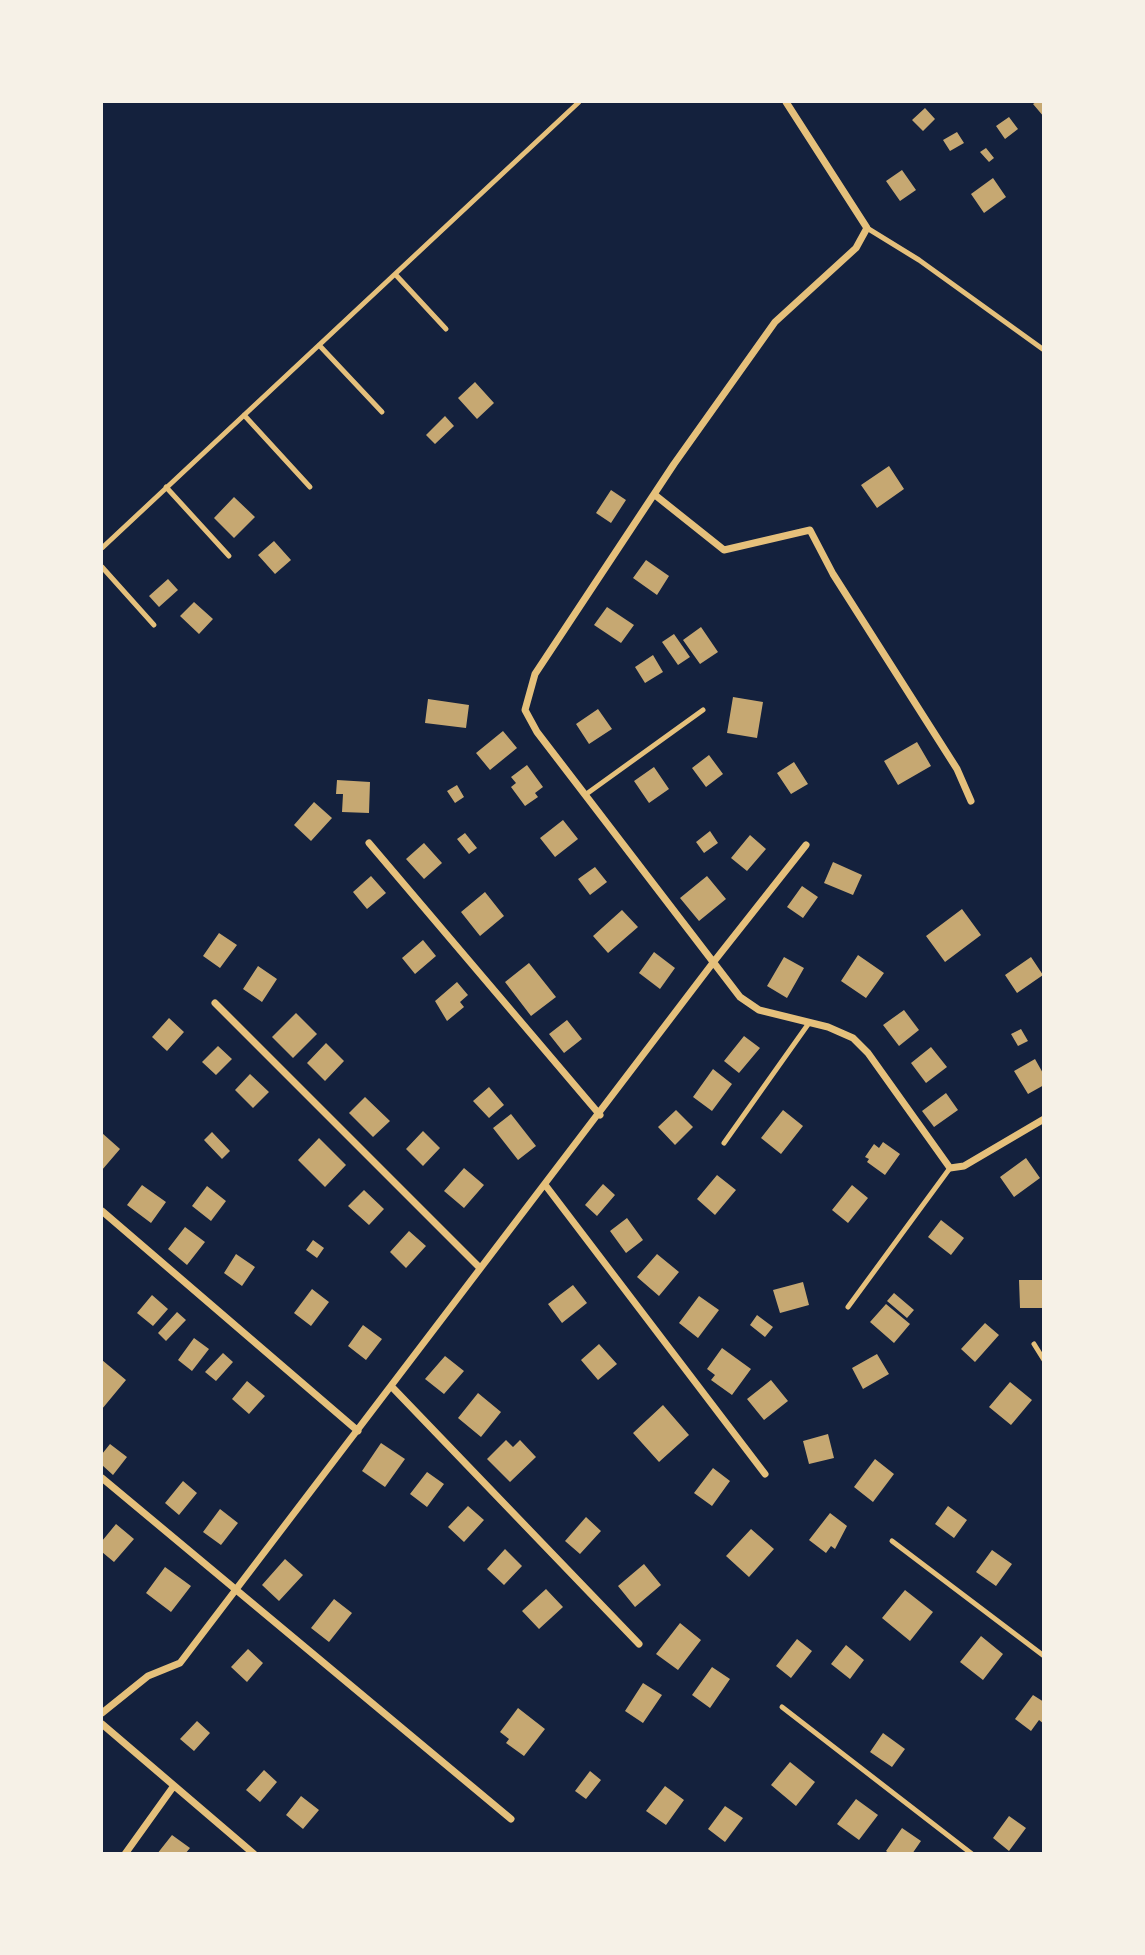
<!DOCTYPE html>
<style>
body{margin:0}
#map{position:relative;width:1145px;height:1955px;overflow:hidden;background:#14213d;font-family:Arial,sans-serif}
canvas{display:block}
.frame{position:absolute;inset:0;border:103px solid #f6f1e7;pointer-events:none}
</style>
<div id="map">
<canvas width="1145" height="1955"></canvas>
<div class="frame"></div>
</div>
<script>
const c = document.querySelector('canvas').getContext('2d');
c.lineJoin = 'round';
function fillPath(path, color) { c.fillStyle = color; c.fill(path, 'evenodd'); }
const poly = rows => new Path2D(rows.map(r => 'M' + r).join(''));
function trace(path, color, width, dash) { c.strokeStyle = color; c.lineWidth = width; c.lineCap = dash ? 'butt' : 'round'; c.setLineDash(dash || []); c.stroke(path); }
fillPath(poly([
 [1036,102,1044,102,1044,117,1033,104],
 [925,108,935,119,923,131,912,120],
 [1009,117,1018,129,1005,139,996,126],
 [957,132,964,143,950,151,943,140],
 [986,148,994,158,989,162,980,152],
 [902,170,916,190,900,201,886,181],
 [993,178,1006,197,984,213,971,194],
 [475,382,494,403,477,419,458,398],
 [445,416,454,426,435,444,426,435],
 [889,466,904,489,877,508,861,485],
 [611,490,626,500,611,523,596,513],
 [234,497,255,517,234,538,214,518],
 [274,541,291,560,275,574,258,555],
 [646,560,669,576,657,595,633,578],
 [168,579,178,590,159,607,149,596],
 [194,602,213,619,199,634,180,616],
 [607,607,634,625,621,643,594,625],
 [701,627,718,652,700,664,683,640],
 [674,634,690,657,678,665,662,642],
 [653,655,663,672,645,683,635,667],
 [733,697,763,702,757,738,727,733],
 [428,699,469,705,466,728,425,723],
 [598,709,612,729,589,744,576,724],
 [503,731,517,748,490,770,476,753],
 [917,742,931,766,898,785,884,761],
 [709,755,723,774,706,787,692,768],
 [794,762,808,784,791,794,777,773],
 [527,765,543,787,535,793,538,797,525,806,511,787,516,783,511,777],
 [654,767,669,789,649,803,634,781],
 [337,780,370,782,369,813,342,812,343,794,336,794],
 [457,785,464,797,455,803,447,791],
 [314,802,332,818,311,841,294,825],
 [563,820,578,839,555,857,540,838],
 [710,831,718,843,704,853,696,842],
 [465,833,477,848,469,854,457,839],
 [750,835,766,849,747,871,731,858],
 [424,843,442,863,424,879,406,859],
 [833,862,862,875,853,895,824,883],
 [595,867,607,882,590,895,578,879],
 [371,876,386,893,367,909,353,892],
 [707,876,726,899,699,921,680,898],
 [802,886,818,897,803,918,787,907],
 [485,892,504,916,480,936,461,912],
 [962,909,981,935,945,962,926,936],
 [622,910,638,927,608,953,593,936],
 [219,933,237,945,220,968,203,956],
 [423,940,436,956,415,974,402,958],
 [654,952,675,968,660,989,639,973],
 [858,955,884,973,866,998,841,981],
 [784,957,804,968,787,998,767,986],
 [1031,957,1043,975,1017,993,1005,975],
 [529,963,556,997,531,1016,505,982],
 [258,966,277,979,262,1002,243,989],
 [457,982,468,995,460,1002,464,1007,447,1021,435,1001],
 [904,1010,919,1030,899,1046,883,1025],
 [296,1013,317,1034,293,1058,272,1037],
 [169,1018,184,1032,167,1051,152,1037],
 [567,1020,582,1039,564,1053,549,1034],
 [1021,1029,1028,1041,1018,1046,1011,1034],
 [744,1036,760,1048,739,1073,724,1061],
 [326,1043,344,1061,325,1081,307,1063],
 [218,1046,232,1059,216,1075,202,1062],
 [931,1047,947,1067,926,1083,911,1063],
 [1035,1059,1044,1075,1044,1085,1028,1094,1014,1071],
 [713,1069,732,1084,712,1111,693,1097],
 [250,1074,269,1092,253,1108,235,1090],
 [489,1087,504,1105,489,1118,473,1101],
 [946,1093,958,1110,934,1127,922,1111],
 [365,1097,390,1121,373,1137,349,1113],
 [676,1110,693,1127,675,1145,658,1127],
 [783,1110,803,1126,781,1154,761,1138],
 [511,1114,536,1146,518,1160,493,1128],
 [423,1131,440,1148,423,1166,406,1149],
 [212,1132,230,1151,222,1159,204,1140],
 [102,1133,120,1149,102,1170],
 [319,1138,346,1165,325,1187,298,1160],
 [883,1142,900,1154,885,1175,867,1162,869,1159,865,1157,874,1144,879,1148],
 [1026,1158,1040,1178,1014,1197,1000,1177],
 [464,1168,484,1185,464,1208,444,1191],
 [717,1175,736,1190,715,1215,697,1199],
 [603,1184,615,1195,597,1216,585,1205],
 [142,1185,166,1202,151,1223,127,1205],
 [852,1185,868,1198,848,1223,832,1210],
 [207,1186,226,1201,211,1221,192,1206],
 [364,1190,384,1209,369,1225,348,1206],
 [627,1218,643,1240,626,1253,610,1231],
 [941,1220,964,1238,951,1255,928,1237],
 [185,1227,205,1242,187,1265,168,1249],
 [409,1231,426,1246,406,1268,390,1252],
 [313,1240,324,1248,317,1258,306,1250],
 [236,1254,255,1267,242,1286,224,1273],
 [657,1254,679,1272,659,1296,637,1277],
 [1019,1280,1044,1280,1044,1308,1020,1308],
 [803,1282,809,1305,780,1313,773,1290],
 [573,1285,587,1303,562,1323,548,1304],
 [312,1289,329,1302,311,1326,294,1313],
 [894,1293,914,1310,907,1318,887,1301],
 [152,1295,168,1309,153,1326,137,1313],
 [699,1296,719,1310,698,1338,679,1323],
 [886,1304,910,1324,894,1343,870,1322],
 [177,1312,186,1320,166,1341,158,1333],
 [757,1315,773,1327,765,1337,750,1325],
 [985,1323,999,1335,975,1362,961,1349],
 [363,1325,382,1339,366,1360,348,1346],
 [194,1338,209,1349,192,1371,178,1360],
 [599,1344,617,1364,598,1380,581,1360],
 [722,1348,751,1369,732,1395,711,1380,715,1375,707,1369],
 [223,1353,233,1362,216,1381,205,1372],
 [877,1354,889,1374,863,1389,852,1368],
 [445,1356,464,1371,444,1394,425,1379],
 [102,1360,126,1380,102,1409],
 [771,1380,788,1401,764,1420,747,1399],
 [247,1381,265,1396,249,1414,232,1399],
 [1010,1382,1032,1400,1011,1425,989,1407],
 [478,1393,501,1412,481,1437,458,1418],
 [663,1405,689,1435,659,1462,633,1433],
 [828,1434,834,1458,809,1464,803,1441],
 [506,1440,513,1447,520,1440,536,1457,510,1482,487,1459],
 [381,1443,405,1459,385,1487,362,1471],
 [110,1444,127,1457,113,1475,102,1465,102,1454],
 [875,1459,894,1474,873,1502,854,1487],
 [713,1468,730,1481,712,1506,694,1493],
 [427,1472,444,1484,427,1507,410,1494],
 [183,1481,197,1493,179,1515,165,1503],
 [468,1506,484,1520,464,1542,448,1527],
 [948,1506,967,1520,954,1538,935,1524],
 [220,1509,238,1523,221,1545,203,1532],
 [830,1513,847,1526,835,1549,831,1546,826,1553,809,1540],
 [586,1517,601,1531,580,1554,565,1541],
 [116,1524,134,1539,114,1562,102,1552,102,1541],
 [751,1529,774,1549,749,1577,726,1556],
 [505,1549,522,1566,504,1585,487,1569],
 [992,1550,1012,1564,996,1586,976,1572],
 [285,1559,303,1575,279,1601,262,1585],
 [644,1564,661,1585,635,1607,618,1586],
 [165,1567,191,1586,171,1612,146,1593],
 [546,1589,563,1607,539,1629,522,1611],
 [905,1590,933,1612,910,1641,882,1618],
 [334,1599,352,1613,329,1642,311,1628],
 [680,1623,701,1640,678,1670,656,1654],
 [981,1636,1003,1654,983,1680,960,1662],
 [797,1639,812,1651,791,1678,776,1666],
 [846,1645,864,1660,850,1679,831,1664],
 [248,1649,263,1663,247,1682,231,1667],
 [712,1667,730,1679,710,1708,692,1695],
 [643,1683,662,1695,643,1723,625,1711],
 [1033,1695,1044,1702,1044,1724,1039,1720,1031,1731,1015,1719],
 [518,1708,545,1729,524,1756,506,1743,509,1739,500,1732],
 [197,1721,210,1733,194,1751,180,1739],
 [883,1733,905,1749,892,1767,870,1752],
 [790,1762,815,1782,796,1806,771,1785],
 [264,1770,277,1782,260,1802,246,1790],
 [590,1771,601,1780,586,1799,575,1791],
 [665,1786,684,1800,666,1825,646,1811],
 [301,1796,319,1810,303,1829,286,1815],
 [856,1799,878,1815,859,1840,837,1824],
 [725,1806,743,1818,725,1842,708,1829],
 [1009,1816,1026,1828,1009,1851,993,1838],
 [902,1828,921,1841,912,1854,890,1854,886,1851],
 [172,1835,190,1848,185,1854,157,1854]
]), '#c6a872');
trace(poly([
 [867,228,919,260,1044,350],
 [395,274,446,329],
 [319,345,382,412],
 [244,415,310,487],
 [166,487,229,556],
 [102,548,579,102],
 [102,567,154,625],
 [585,795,703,710],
 [724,1143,809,1023],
 [848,1307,950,1168],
 [1034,1344,1044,1360],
 [892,1541,1044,1656],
 [782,1707,972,1854]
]), '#e5c07b', 5);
trace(poly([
 [786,102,867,228,856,248,775,322,674,464,535,674,525,710,537,732,740,997,759,1010,828,1027,853,1038,868,1053,950,1168,964,1166,1044,1119],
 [655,495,724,550,810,530,833,574,957,769,971,801],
 [369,843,600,1115],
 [215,1003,480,1268],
 [546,1186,765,1474],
 [102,1211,358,1431],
 [392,1387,639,1644],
 [102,1478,511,1819],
 [102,1713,148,1676,180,1663,712,964,806,845],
 [102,1724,254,1854],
 [125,1854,173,1787]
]), '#e5c07b', 7);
</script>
